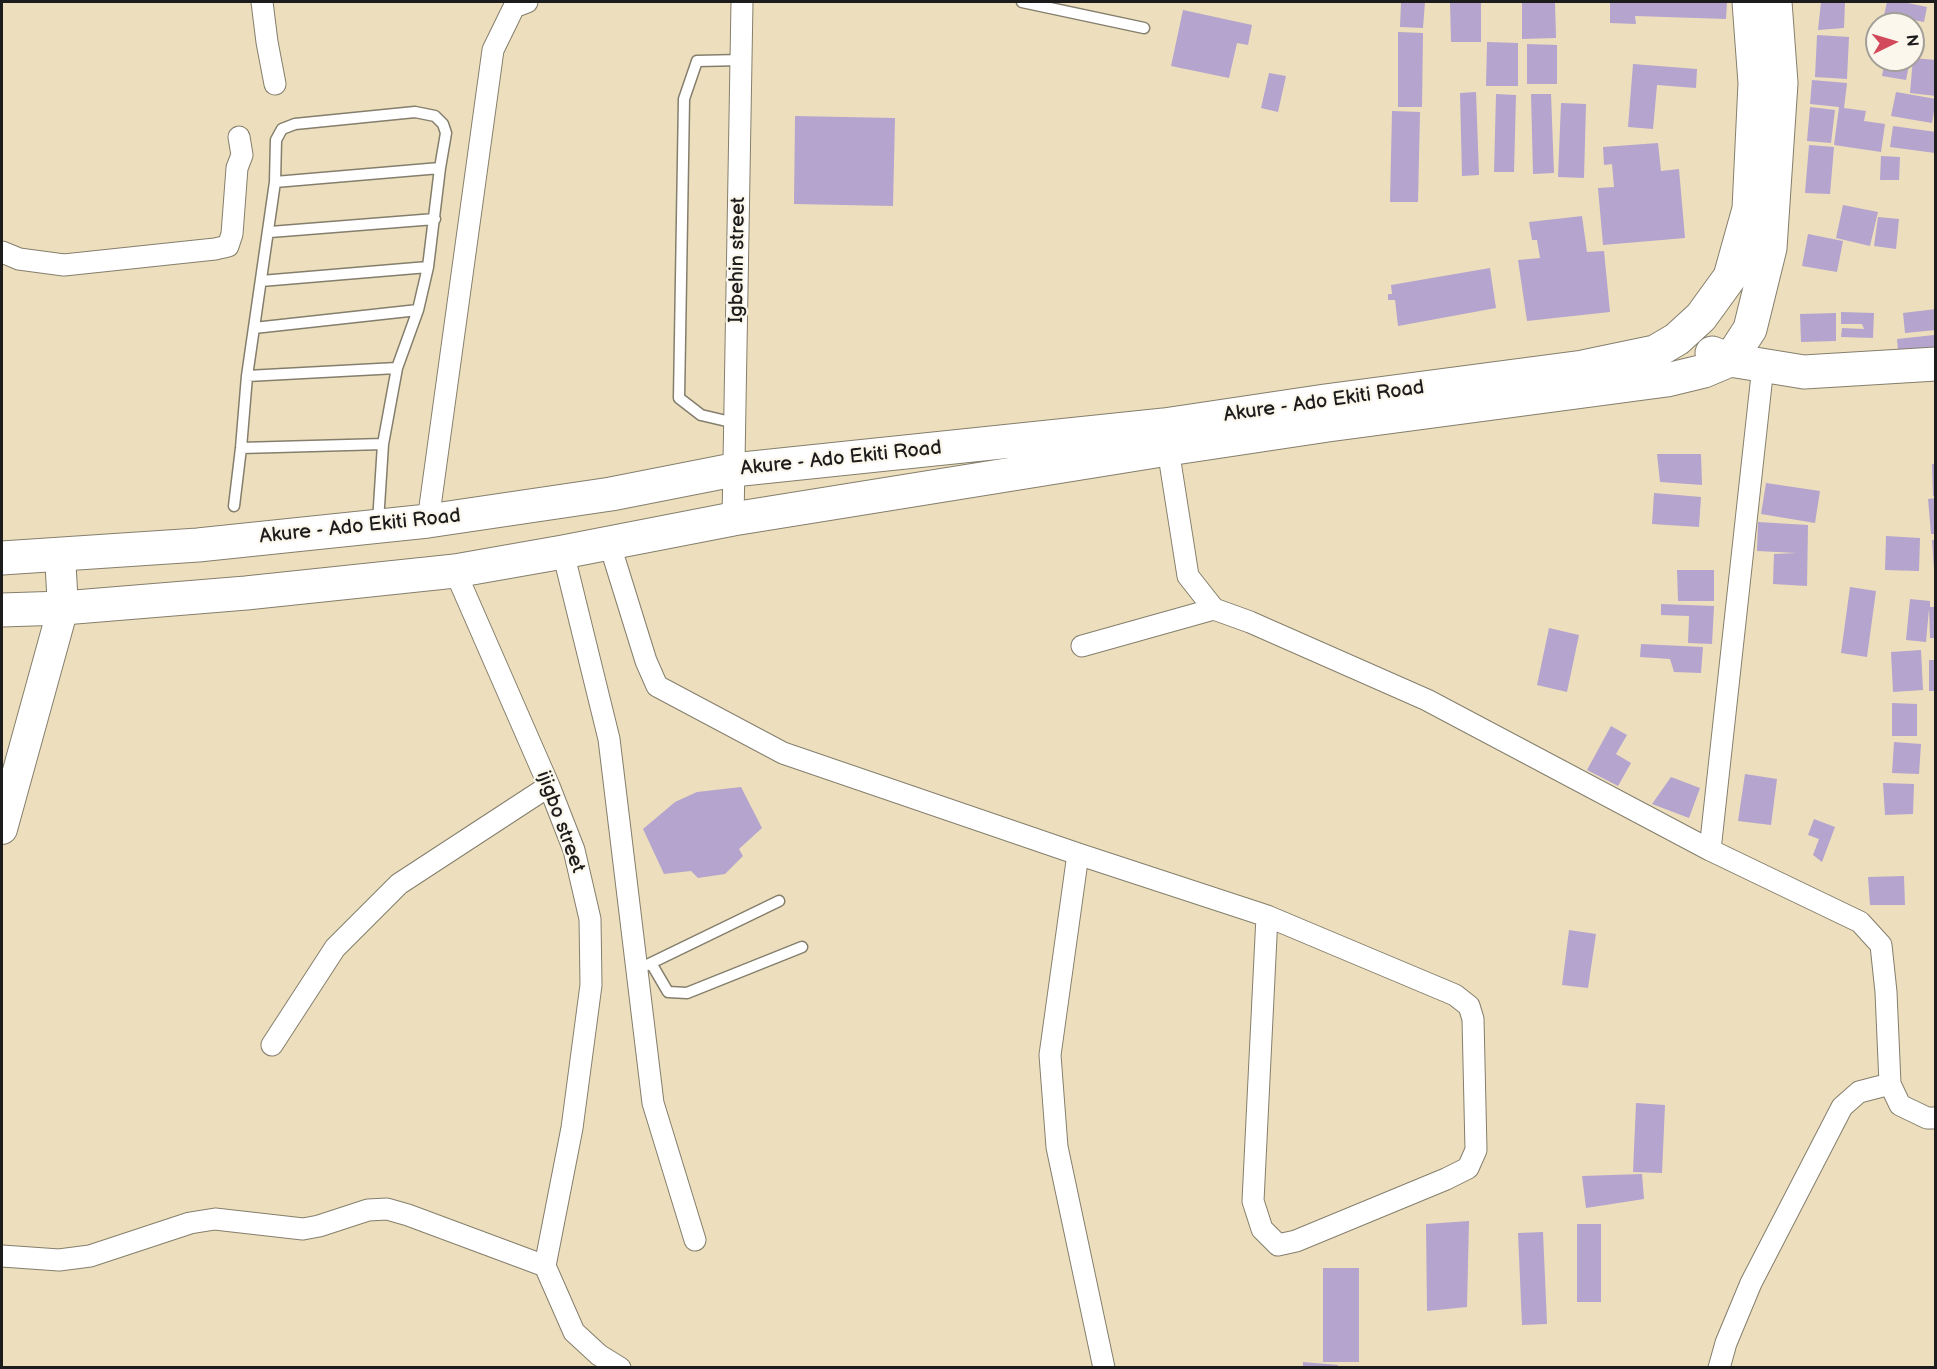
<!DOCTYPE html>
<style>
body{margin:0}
#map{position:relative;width:1937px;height:1369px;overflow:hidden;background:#eddfbd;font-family:"Balsamiq Sans",sans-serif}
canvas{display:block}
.frame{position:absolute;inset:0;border:3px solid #1c1c1c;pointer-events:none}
.north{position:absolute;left:1865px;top:12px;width:60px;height:60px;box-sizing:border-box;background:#fbf7ec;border:2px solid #a29f99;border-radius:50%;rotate:85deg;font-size:16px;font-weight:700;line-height:24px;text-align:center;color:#1c1c1c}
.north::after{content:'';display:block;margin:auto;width:21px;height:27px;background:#d1495b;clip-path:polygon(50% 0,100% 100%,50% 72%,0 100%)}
</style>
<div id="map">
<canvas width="1937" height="1369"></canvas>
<div class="frame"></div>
<div class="north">N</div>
</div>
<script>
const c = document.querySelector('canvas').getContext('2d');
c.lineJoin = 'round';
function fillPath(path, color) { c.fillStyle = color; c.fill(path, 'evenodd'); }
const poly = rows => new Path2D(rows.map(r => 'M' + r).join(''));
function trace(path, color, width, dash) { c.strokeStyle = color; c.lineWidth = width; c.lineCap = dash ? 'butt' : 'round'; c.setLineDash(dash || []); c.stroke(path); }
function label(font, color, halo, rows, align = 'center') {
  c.font = font + ' "Balsamiq Sans",sans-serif'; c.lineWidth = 4.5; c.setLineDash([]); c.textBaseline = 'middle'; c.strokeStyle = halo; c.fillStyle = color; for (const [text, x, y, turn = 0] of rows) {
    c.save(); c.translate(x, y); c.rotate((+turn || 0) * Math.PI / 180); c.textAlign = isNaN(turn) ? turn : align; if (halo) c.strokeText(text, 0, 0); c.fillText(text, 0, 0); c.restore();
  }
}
fillPath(poly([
 [1401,2,1425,2,1423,28,1400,27],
 [1450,2,1481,2,1481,42,1451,42],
 [1522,2,1555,2,1556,38,1522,39],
 [1610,2,1727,2,1726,19,1635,16,1636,24,1610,23],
 [1821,2,1845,2,1844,28,1818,30],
 [1887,2,1903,2,1927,7,1924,22,1908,19,1907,24,1882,24],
 [1183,10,1252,25,1248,45,1237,43,1229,78,1171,66],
 [1398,32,1423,33,1422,107,1398,107],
 [1817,35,1849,37,1847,79,1815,77],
 [1487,42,1518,43,1518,86,1486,86],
 [1527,44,1557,45,1557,84,1527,84],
 [1913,58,1936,60,1936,96,1910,93],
 [1885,60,1910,60,1906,80,1882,76],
 [1633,64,1697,69,1696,88,1657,85,1653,129,1628,127],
 [1269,73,1286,76,1278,112,1261,108],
 [1812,80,1847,83,1844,108,1866,111,1864,121,1885,124,1881,152,1834,145,1839,107,1810,104],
 [1476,92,1479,175,1462,176,1460,93],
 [1896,92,1936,99,1932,123,1891,116],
 [1496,94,1516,95,1514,172,1494,172],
 [1531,94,1551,94,1554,173,1533,174],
 [1561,103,1586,104,1584,178,1558,177],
 [1810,107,1835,110,1831,143,1807,141],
 [1392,111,1420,112,1418,202,1390,202],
 [795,116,895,118,893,206,794,204],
 [1893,126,1936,132,1935,153,1890,147],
 [1658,143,1661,171,1679,169,1685,238,1603,245,1598,188,1614,187,1612,164,1604,165,1603,147],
 [1809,145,1834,147,1830,194,1805,193],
 [1881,156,1900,157,1899,180,1880,180],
 [1843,205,1878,212,1870,246,1836,238],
 [1582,216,1587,252,1604,251,1610,312,1527,321,1518,260,1540,258,1537,240,1532,240,1529,222],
 [1878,217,1899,219,1896,249,1874,246],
 [1808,234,1843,241,1837,272,1802,266],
 [1490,268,1496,308,1398,326,1395,300,1388,300,1388,294,1392,294,1391,285],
 [1936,309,1936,330,1905,333,1903,313],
 [1841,312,1874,313,1873,338,1841,337,1842,328,1864,329,1862,324,1841,324],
 [1836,313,1836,341,1801,342,1800,314],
 [1934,335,1936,350,1900,375,1897,339],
 [1657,454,1701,454,1702,485,1660,482],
 [1932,464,1936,464,1936,496,1933,496],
 [1766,483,1820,491,1815,523,1761,514],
 [1654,493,1701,497,1699,527,1652,524],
 [1936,498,1936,534,1931,534,1928,499],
 [1758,522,1808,525,1807,586,1773,584,1774,554,1797,553,1757,551],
 [1886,536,1920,538,1919,571,1885,570],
 [1932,540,1936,540,1936,570,1934,570],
 [1677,570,1714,570,1714,601,1678,601],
 [1850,587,1876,591,1867,657,1841,653],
 [1910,599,1930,601,1930,607,1936,607,1936,638,1930,638,1929,609,1926,642,1906,640],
 [1661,604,1714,606,1712,644,1688,643,1689,616,1661,615],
 [1549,628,1579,635,1567,692,1537,685],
 [1641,644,1703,647,1701,673,1674,672,1670,659,1640,657],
 [1921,650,1923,690,1893,692,1891,652],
 [1929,660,1936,660,1936,691,1929,691],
 [1892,703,1917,704,1917,736,1892,736],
 [1611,726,1627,735,1616,754,1631,763,1618,786,1587,770],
 [1894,742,1921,744,1919,774,1892,773],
 [1745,774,1777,779,1771,825,1738,821],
 [1671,777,1700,788,1689,818,1652,804],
 [1883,783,1914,784,1913,814,1885,815],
 [741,787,762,828,739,849,743,856,725,874,698,878,691,871,664,874,643,829,675,802,697,792],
 [1814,819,1835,827,1822,862,1813,855,1819,839,1808,835],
 [1904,876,1905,905,1870,905,1868,877],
 [1569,930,1596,934,1588,988,1562,985],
 [1636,1103,1665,1105,1662,1173,1633,1172],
 [1642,1174,1644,1199,1586,1208,1582,1176],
 [1469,1221,1467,1307,1427,1311,1426,1224],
 [1577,1224,1601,1224,1601,1302,1577,1302],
 [1543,1232,1547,1324,1522,1325,1518,1233],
 [1323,1268,1359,1268,1359,1362,1323,1362],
 [1303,1362,1338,1365,1337,1368,1303,1368]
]), '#b4a4ce');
const service = poly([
 [1022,2,1144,28],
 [275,182,440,168],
 [270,232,435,219],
 [261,281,428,267],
 [254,328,418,310],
 [247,376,397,368],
 [735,423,701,415,679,398,684,99,697,61,741,60],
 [241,448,383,444],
 [234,506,241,448,247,376,275,182,276,140,282,129,295,124,415,112,435,116,443,124,446,133,440,168,428,267,418,310,397,368,383,444,378,522],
 [651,963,668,992,687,993,802,947],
 [647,965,779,901]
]);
const minor = poly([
 [262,2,267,42,275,84],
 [2,252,19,259,64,265,215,249,228,246,232,234,237,168,242,155,239,137],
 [1763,366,1710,850,1860,922,1881,945,1886,992,1890,1084,1900,1105,1927,1118,1936,1118],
 [1168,449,1188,576,1214,609,1250,622,1427,700,1710,850],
 [733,519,742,2],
 [428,521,493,50,514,7,527,2],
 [609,542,646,661,657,686,783,753,1078,854,1267,916,1455,995,1469,1006,1473,1019,1476,1150,1468,1168,1446,1179,1296,1241,1278,1245,1262,1229,1253,1201,1267,916],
 [563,552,609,739,653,1103,695,1240],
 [455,571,549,786,574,850,590,919,591,985,572,1128,545,1266],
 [1082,646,1214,609],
 [1078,854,1050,1055,1057,1147,1104,1368],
 [272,1045,335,948,399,884,549,786],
 [2,1256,59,1260,90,1256,190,1223,215,1219,303,1229,319,1226,368,1210,387,1209,408,1215,545,1266,574,1332,599,1355,620,1368],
 [1719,1368,1726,1343,1751,1283,1842,1107,1859,1092,1890,1084]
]);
const secondary = poly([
 [2,829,63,608,60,555]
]);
const primary = poly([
 [1712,353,1730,360,1804,372,1936,364],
 [1730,360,1750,329,1770,248,1781,83,1775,2],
 [2,558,198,545,428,521,611,494,733,470,1164,425,1325,401,1583,367,1655,352,1677,339,1701,317,1730,277,1749,209,1755,83,1749,2],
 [2,610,63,608,246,593,455,571,563,552,733,519,1168,449,1328,425,1667,380,1704,371,1730,360]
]);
trace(service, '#847e6c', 13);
trace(minor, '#847e6c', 23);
trace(secondary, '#847e6c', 32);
trace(primary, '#847e6c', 35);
trace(service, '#fff', 10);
trace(minor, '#fff', 21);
trace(secondary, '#fff', 30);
trace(primary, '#fff', 33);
label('20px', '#1c1c1c', '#fbf7ec', [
 ["Igbehin street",738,260,-89],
 ["Akure - Ado Ekiti Road",1324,402,-8],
 ["Akure - Ado Ekiti Road",841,459,-6],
 ["Akure - Ado Ekiti Road",360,527,-6],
 ["ijigbo street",560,822,70]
]);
</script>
